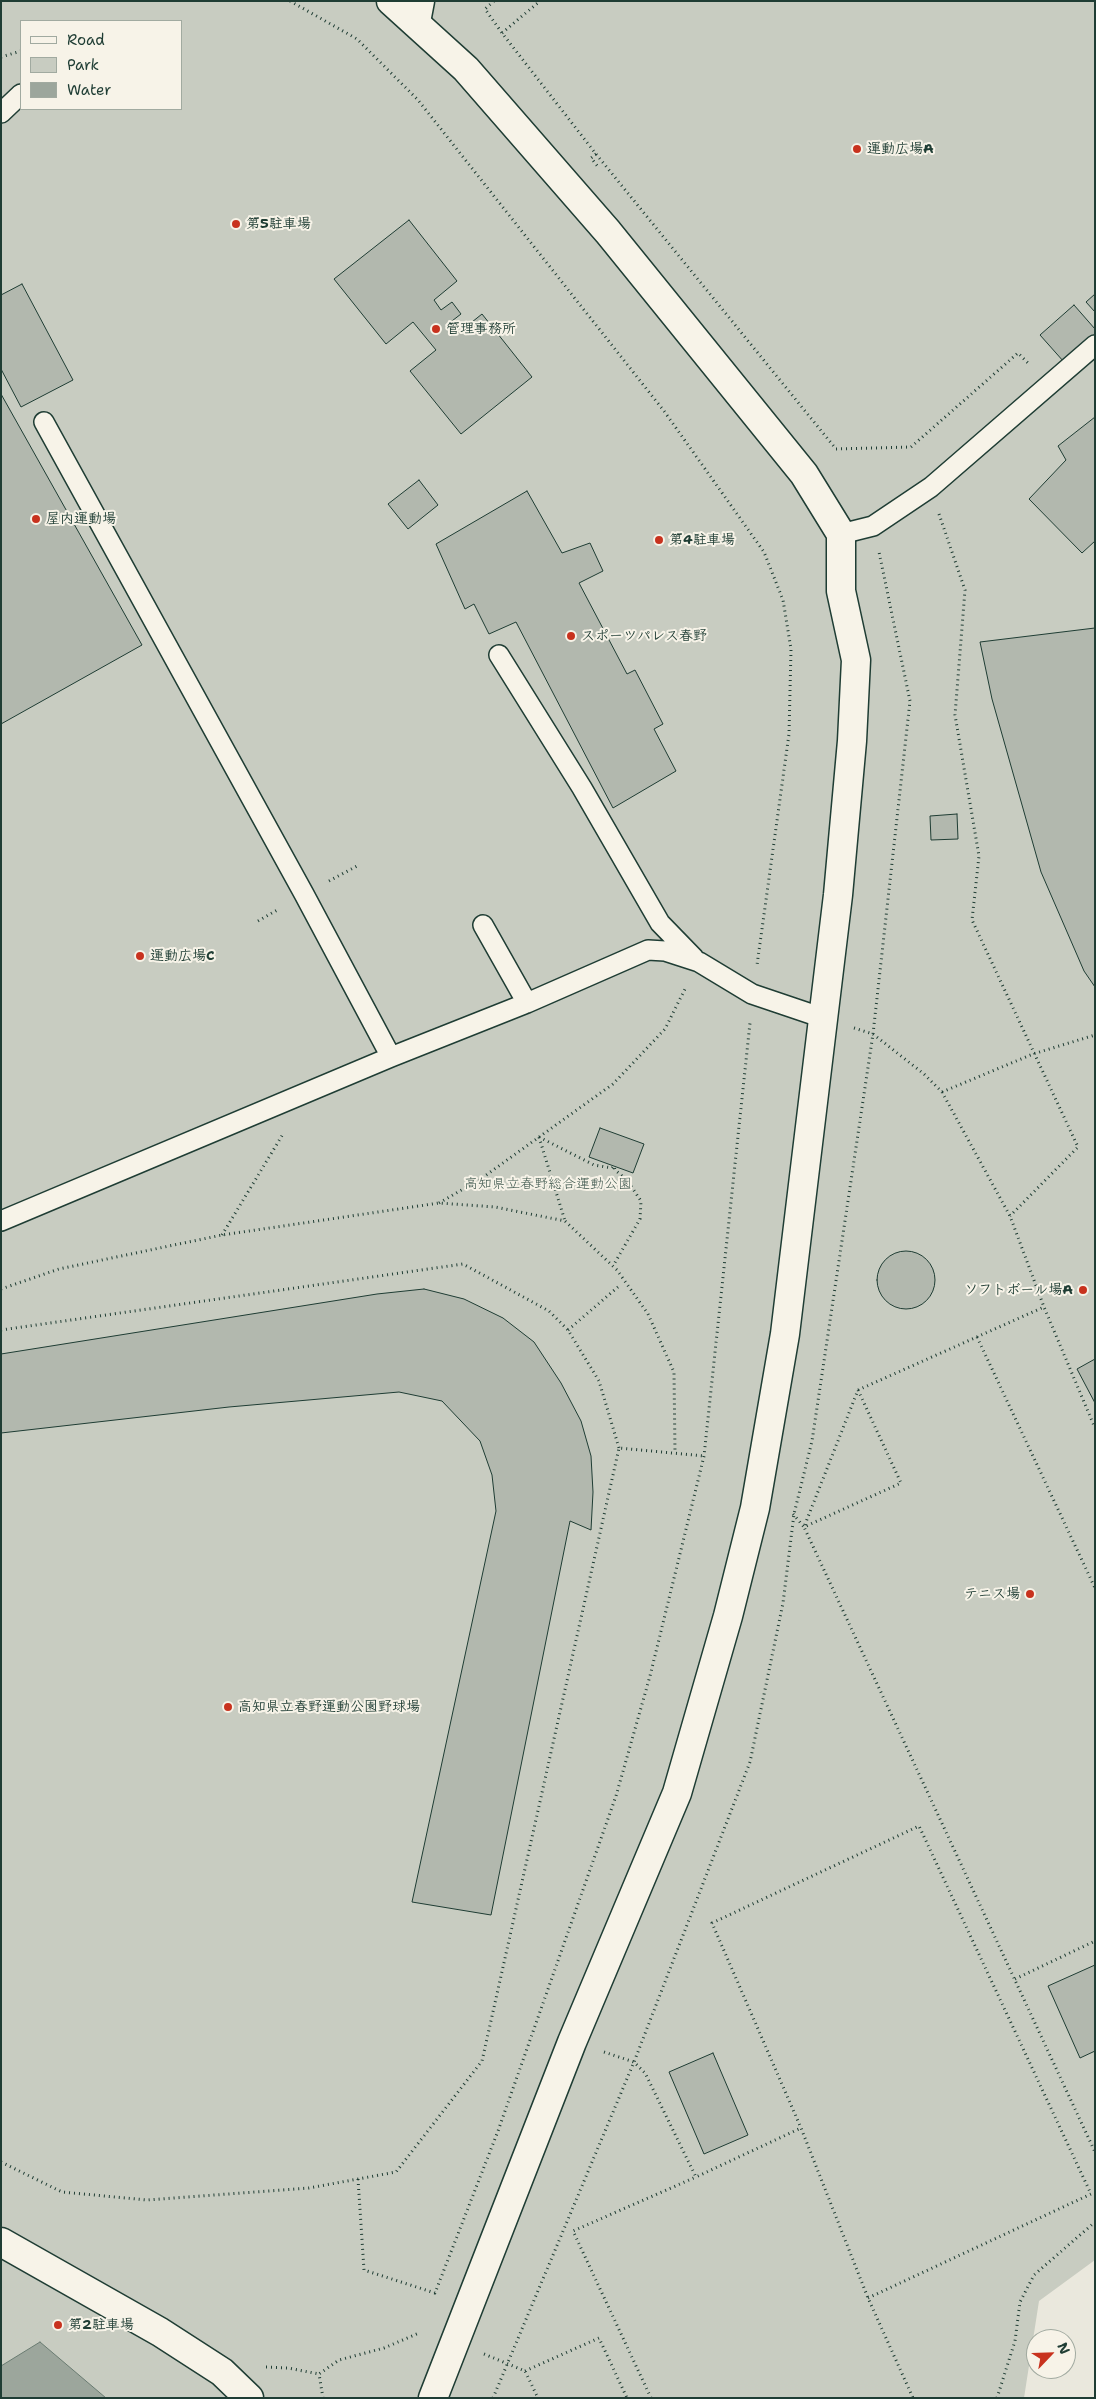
<!DOCTYPE html>
<meta charset="utf-8">
<style>
body{margin:0}
#map{position:relative;width:1096px;height:2399px;overflow:hidden;background:#eae8dd;font-family:"Shantell Sans",sans-serif}
canvas{display:block}
.frame{position:absolute;inset:0;border:2px solid #1f3d34;pointer-events:none}
.legend{position:absolute;left:20px;top:20px;width:162px;height:90px;box-sizing:border-box;background:#f7f3e8;border:1px solid #a1aaa0;margin:0;padding:6px 9px;list-style:none;font-size:15px;color:#1f3d34}
.legend li{display:flex;align-items:center;gap:10px;height:25px}
.legend b{width:25px;border:1px solid #a1aaa0}
.north{position:absolute;left:1026px;top:2329px;width:50px;height:50px;box-sizing:border-box;background:#f7f3e8;border:1px solid #a1aaa0;border-radius:50%;rotate:66deg;font-size:14px;font-weight:700;line-height:20px;text-align:center;color:#1f3d34}
.north::after{content:'';display:block;margin:auto;width:18px;height:22px;background:#c8321e;clip-path:polygon(50% 0,100% 100%,50% 72%,0 100%)}
</style>
<div id="map">
<canvas width="1096" height="2399"></canvas>
<div class="frame"></div>
<ul class="legend">
<li><b style="height:6px;background:#f7f3e8"></b>Road</li>
<li><b style="height:14px;background:#c8ccc1"></b>Park</li>
<li><b style="height:14px;background:#9ca69c"></b>Water</li>
</ul>
<div class="north">N</div>
</div>
<script>
const c = document.querySelector('canvas').getContext('2d');
c.lineJoin = 'round';
function fillPath(path, color) { c.fillStyle = color; c.fill(path, 'evenodd'); }
const poly = rows => new Path2D(rows.map(r => 'M' + r).join(''));
function trace(path, color, width, dash) { c.strokeStyle = color; c.lineWidth = width; c.lineCap = dash ? 'butt' : 'round'; c.setLineDash(dash || []); c.stroke(path); }
function label(font, color, halo, rows, align = 'center') {
  c.font = font + ' "Shantell Sans","Klee One",sans-serif'; c.lineWidth = 4; c.setLineDash([]); c.textBaseline = 'middle'; c.strokeStyle = halo; c.fillStyle = color; for (const [text, x, y, turn = 0] of rows) {
    c.save(); c.translate(x, y); c.rotate((+turn || 0) * Math.PI / 180); c.textAlign = isNaN(turn) ? turn : align; if (halo) c.strokeText(text, 0, 0); c.fillText(text, 0, 0); c.restore();
  }
}
fillPath(poly([
 [1,1,1095,1,1095,2260,1039,2301,1024,2398,1,2398],
 [21,21,181,21,181,109,21,109]
]), '#c8ccc1');
const water = poly([
 [40,2342,106,2398,1,2398,1,2366,40,2342]
]);
fillPath(water, '#9ca69c');
trace(water, '#6a7c72', 1);
const building = poly([
 [409,220,457,281,434,300,441,310,452,302,461,314,448,324,457,334,482,314,532,377,461,434,410,371,436,350,413,322,386,344,334,279,409,220],
 [22,284,73,380,21,407,1,369,1,295,22,284],
 [1095,294,1095,312,1086,302,1095,294],
 [1074,305,1095,329,1095,335,1064,362,1040,335,1074,305],
 [1,394,142,645,1,724,1,394],
 [1095,417,1095,541,1082,553,1029,499,1066,460,1058,446,1095,417],
 [419,480,438,505,408,529,388,504,419,480],
 [527,491,562,553,590,543,603,571,579,583,627,674,635,670,663,724,654,729,676,771,613,808,516,622,489,634,474,604,465,609,436,544,527,491],
 [1095,628,1095,987,1084,971,1041,872,992,699,980,642,1095,628],
 [957,814,958,839,931,840,930,816,957,814],
 [600,1128,644,1144,633,1173,589,1157,600,1128],
 '877 1280a29 29 0 1 1 58 0a29 29 0 1 1-58 0Z',
 [424,1289,464,1299,503,1318,534,1342,561,1383,581,1421,591,1456,593,1492,591,1530,570,1521,491,1915,412,1902,496,1511,492,1475,480,1441,442,1401,399,1392,229,1407,1,1433,1,1354,377,1294,424,1289],
 [1095,1359,1095,1403,1077,1369,1095,1359],
 [1095,1965,1095,2051,1080,2058,1048,1986,1095,1965],
 [713,2053,748,2135,704,2154,669,2072,713,2053]
]);
fillPath(building, '#b2b8ae');
trace(building, '#1f3d34', 1);
const service = poly([
 [1,113,21,94],
 [44,422,304,894,391,1057],
 [841,534,873,526,931,487,1095,345],
 [499,655,582,788,660,923,694,958],
 [483,925,527,1003],
 [1,1221,391,1057,527,1003,648,950,665,951,699,962,752,994,823,1018]
]);
const minor = poly([
 [416,22,420,1],
 [1,2242,160,2332,222,2372,249,2398]
]);
const tertiary = poly([
 [391,1,466,69,608,232,804,474,841,534,841,591,856,660,852,741,838,895,785,1334,755,1508,728,1616,677,1793,572,2042,433,2398]
]);
trace(service, '#1f3d34', 22);
trace(minor, '#1f3d34', 31);
trace(tertiary, '#1f3d34', 31);
trace(poly([
 [290,1,357,39,418,100,664,411,764,552,783,600,791,649,789,734,757,965],
 [494,1,485,9,502,33,596,154,836,449,911,447,1018,353,1029,364],
 [502,33,540,1],
 [1,57,21,51],
 [596,154,591,158,599,168],
 [939,514,965,590,955,715,979,856,972,920,1078,1147,1010,1216],
 [329,881,357,866],
 [258,921,279,909],
 [854,1028,873,1034,924,1074,942,1092,1010,1216,1044,1307,1095,1428],
 [942,1092,1033,1054,1095,1035],
 [539,1137,594,1165,612,1168,614,1166,615,1170,627,1180,641,1201,640,1219,613,1266],
 [539,1137,565,1221],
 [439,1203,482,1178,613,1084,665,1029,686,987],
 [222,1235,283,1134],
 [1,1289,59,1269,222,1235,439,1203,495,1207,565,1221,617,1270,648,1314,674,1372,675,1453],
 [1,1330,463,1264,549,1311,568,1330,599,1381,619,1448],
 [568,1330,618,1287],
 [977,1337,1095,1588],
 [858,1390,1044,1307],
 [793,1514,804,1527,901,1483,858,1390,804,1527,1095,2152],
 [1015,1979,1095,1941],
 [604,2052,634,2062,645,2073,696,2177,801,2128],
 [1,2162,62,2192,147,2200,309,2188,396,2172,482,2061,619,1448,704,1456],
 [358,2179,364,2270,435,2293,498,2131,616,1796,650,1676,704,1456,750,1023],
 [868,2298,1091,2194,919,1826,712,1923,801,2128,868,2298,913,2398],
 [484,2354,525,2371,538,2398],
 [266,2367,288,2368,319,2374],
 [525,2371,599,2338,627,2398],
 [323,2398,319,2374,339,2360,384,2348,419,2333],
 [493,2398,634,2062,750,1762,783,1603,794,1514,812,1441,873,1034,910,701,879,552],
 [651,2398,573,2231,696,2177],
 [997,2398,1015,2341,1020,2302,1034,2275,1095,2222]
]), '#1f3d34', 3, [1, 4]);
trace(service, '#f7f3e8', 19);
trace(minor, '#f7f3e8', 28);
trace(tertiary, '#f7f3e8', 28);
for (const [x, y, r, color] of [
 [857,149,5,"#c8321e"],
 [236,224,5,"#c8321e"],
 [436,329,5,"#c8321e"],
 [36,519,5,"#c8321e"],
 [659,540,5,"#c8321e"],
 [571,636,5,"#c8321e"],
 [140,956,5,"#c8321e"],
 [1083,1290,5,"#c8321e"],
 [1030,1594,5,"#c8321e"],
 [228,1707,5,"#c8321e"],
 [58,2325,5,"#c8321e"]
]) { const dot = new Path2D(); dot.arc(x, y, r, 0, 2 * Math.PI); c.fillStyle = color; c.fill(dot); trace(dot, '#f7f3e8', 2); }
label('bold 14px', '#1f3d34', '#f7f3e8', [
 ["運動広場A",867,149],
 ["第5駐車場",246,224],
 ["管理事務所",446,329],
 ["屋内運動場",46,519],
 ["第4駐車場",669,540],
 ["スポーツパレス春野",581,636],
 ["運動広場C",150,956],
 ["ソフトボール場A",1073,1290,"right"],
 ["テニス場",1020,1594,"right"],
 ["高知県立春野運動公園野球場",238,1707],
 ["第2駐車場",68,2325]
], 'left');
label('14px', '#415a50', '#f7f3e8', [
 ["高知県立春野総合運動公園",548,1184]
]);
</script>
